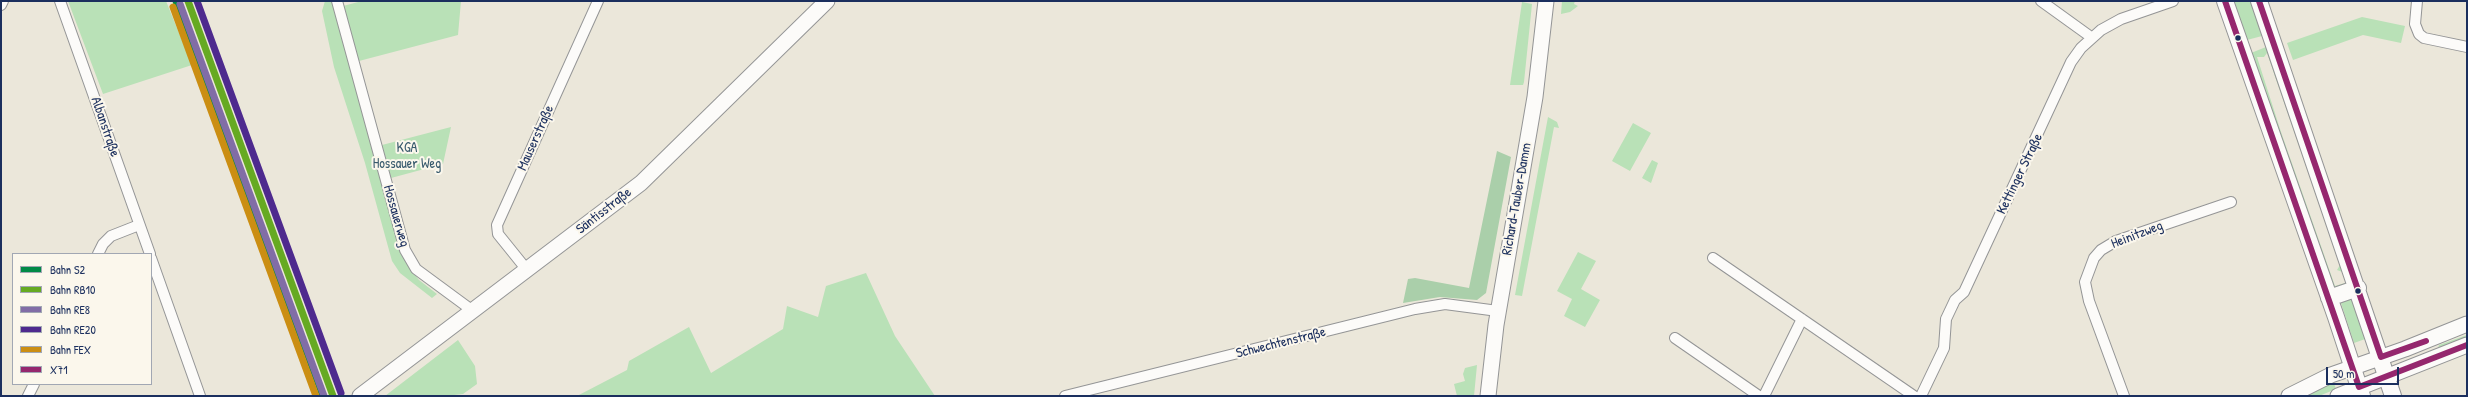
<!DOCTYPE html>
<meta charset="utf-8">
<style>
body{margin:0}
#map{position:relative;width:2468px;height:397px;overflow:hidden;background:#ebe7da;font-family:"Patrick Hand",sans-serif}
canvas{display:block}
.frame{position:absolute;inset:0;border:2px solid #1b2f5e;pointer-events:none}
.legend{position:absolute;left:12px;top:253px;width:140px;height:132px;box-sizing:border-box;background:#fbf7ec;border:1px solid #a1a7b3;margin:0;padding:5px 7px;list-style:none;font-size:12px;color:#1b2f5e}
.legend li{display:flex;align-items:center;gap:8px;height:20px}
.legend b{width:20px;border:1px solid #a1a7b3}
.scale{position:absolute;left:2326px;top:367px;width:73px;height:18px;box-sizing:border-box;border:2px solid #1b2f5e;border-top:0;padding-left:5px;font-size:12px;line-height:14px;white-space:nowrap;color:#1b2f5e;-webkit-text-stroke:3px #fbf7ec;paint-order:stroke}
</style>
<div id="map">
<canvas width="2468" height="397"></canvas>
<div class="frame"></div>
<ul class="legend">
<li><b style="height:5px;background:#018a47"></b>Bahn S2</li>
<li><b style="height:5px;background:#6a2"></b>Bahn RB10</li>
<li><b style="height:5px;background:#816da6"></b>Bahn RE8</li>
<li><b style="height:5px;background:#4e2a8e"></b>Bahn RE20</li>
<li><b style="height:5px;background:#cb8e13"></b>Bahn FEX</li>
<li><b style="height:5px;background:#95276e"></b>X71</li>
</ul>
<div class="scale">50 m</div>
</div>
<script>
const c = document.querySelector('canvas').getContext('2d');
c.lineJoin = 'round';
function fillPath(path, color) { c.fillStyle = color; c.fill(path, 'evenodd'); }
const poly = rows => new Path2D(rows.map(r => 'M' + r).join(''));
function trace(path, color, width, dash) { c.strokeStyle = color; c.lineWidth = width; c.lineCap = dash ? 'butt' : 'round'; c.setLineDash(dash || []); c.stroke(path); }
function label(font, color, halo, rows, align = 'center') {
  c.font = font + ' "Patrick Hand",sans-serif'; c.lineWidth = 4; c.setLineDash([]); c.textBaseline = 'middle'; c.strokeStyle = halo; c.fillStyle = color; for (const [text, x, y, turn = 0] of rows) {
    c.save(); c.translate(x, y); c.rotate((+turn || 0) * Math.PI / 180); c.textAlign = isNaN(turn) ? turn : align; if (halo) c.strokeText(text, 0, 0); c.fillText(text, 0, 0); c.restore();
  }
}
fillPath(poly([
 [68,1,166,1,192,65,103,94],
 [325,1,333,1,402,252,408,266,419,280,437,294,432,298,400,273,392,261,365,163,334,67,322,11],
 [362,1,461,1,458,35,359,61,343,6],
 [1562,1,1575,1,1574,4,1578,6,1570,12,1561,14],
 [2232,1,2253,1,2262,36,2247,40],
 [1522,2,1532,4,1524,82,1523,85,1510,85],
 [2362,17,2405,26,2401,43,2363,35,2293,60,2287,43],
 [2266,47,2350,283,2334,290,2251,53],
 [2267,53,2340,265,2337,270,2345,273,2345,283,2335,286,2281,132,2257,57,2264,57],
 [1548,117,1557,122,1559,128,1554,127,1522,296,1515,295],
 [1633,123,1651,133,1630,171,1612,161],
 [451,127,443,164,391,178,382,145],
 [1652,160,1658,163,1651,183,1642,178],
 [1578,252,1596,261,1581,289,1600,300,1585,327,1564,316,1572,299,1557,291],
 [866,273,895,336,935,396,577,396,627,370,629,361,689,327,711,373,783,329,787,306,818,317,826,286],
 [2351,296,2368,338,2354,343,2341,303,2341,301],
 [2467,335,2467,340,2438,348,2439,345],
 [458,340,475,366,477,384,463,394,445,396,385,396],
 [1477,365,1474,396,1457,396,1454,384,1465,381,1463,374,1465,368],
 [2333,381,2336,389,2319,396,2301,396]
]), '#b9e1b7');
fillPath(poly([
 [1497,151,1511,157,1486,293,1477,300,1440,297,1403,303,1408,279,1415,278,1469,288]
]), '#aacfaa');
const street = poly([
 [60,1,150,254],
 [337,1,405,250,416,269,473,311],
 [2041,1,2091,37],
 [2417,1,2415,24,2419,34,2424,38,2467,47],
 [1,5,3,1],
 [98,254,103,244,111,236,139,225],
 [151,258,200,396],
 [1713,258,1914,396],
 [527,270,498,234,497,225,598,1],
 [1675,338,1759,396],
 [28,396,34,384],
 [1065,396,1415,309,1445,304,1498,311],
 [1764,396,1802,319],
 [1921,396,1944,348,1946,319,1955,300,1964,292,2071,62,2081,48,2101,30,2121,19,2173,1],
 [2124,396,2089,301,2085,282,2094,258,2101,250,2116,241,2231,202]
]);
const secondary = poly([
 [360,396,641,183,827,1],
 [1488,396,1496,325,1535,97,1546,1],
 [2289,396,2331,375,2405,349,2467,324],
 [2338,396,2467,345]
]);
const primary = poly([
 [2225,1,2336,317,2362,396],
 [2259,1,2393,396],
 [2329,298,2358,288]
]);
trace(street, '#949596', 12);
trace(secondary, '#949596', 17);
trace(primary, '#949596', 18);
trace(street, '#fcfbf9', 10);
trace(secondary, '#fcfbf9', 15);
trace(primary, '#fcfbf9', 16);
trace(poly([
 [2225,1,2359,387,2467,345],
 [2259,1,2381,357,2426,341]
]), '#95276e', 6);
trace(poly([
 [176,1,323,396]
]), '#018a47', 7);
trace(poly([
 [188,1,333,396]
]), '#6a2', 7);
trace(poly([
 [180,4,324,396]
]), '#816da6', 7);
trace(poly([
 [197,1,341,393]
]), '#4e2a8e', 7);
trace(poly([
 [173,7,316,396]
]), '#cb8e13', 7);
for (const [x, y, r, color] of [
 [2238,38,3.5,"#1b2f5e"],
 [2358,291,3.5,"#1b2f5e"]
]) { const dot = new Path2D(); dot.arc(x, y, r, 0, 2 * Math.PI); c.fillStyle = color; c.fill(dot); trace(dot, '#fbf7ec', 1.5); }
label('14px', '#1b2f5e', '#fbf7ec', [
 ["Albanstraße",105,127,71],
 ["Mauserstraße",536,138,-66],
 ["Kettinger Straße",2020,174,-64],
 ["Richard-Tauber-Damm",1517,199,-80],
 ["Säntisstraße",604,211,-38],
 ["Hossauerweg",396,216,74],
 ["Heinitzweg",2137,235,-21],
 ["Schwechtenstraße",1281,343,-14]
]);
label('14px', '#385a6d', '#fbf7ec', [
 ["KGA",407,148],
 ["Hossauer Weg",407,164]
]);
</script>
